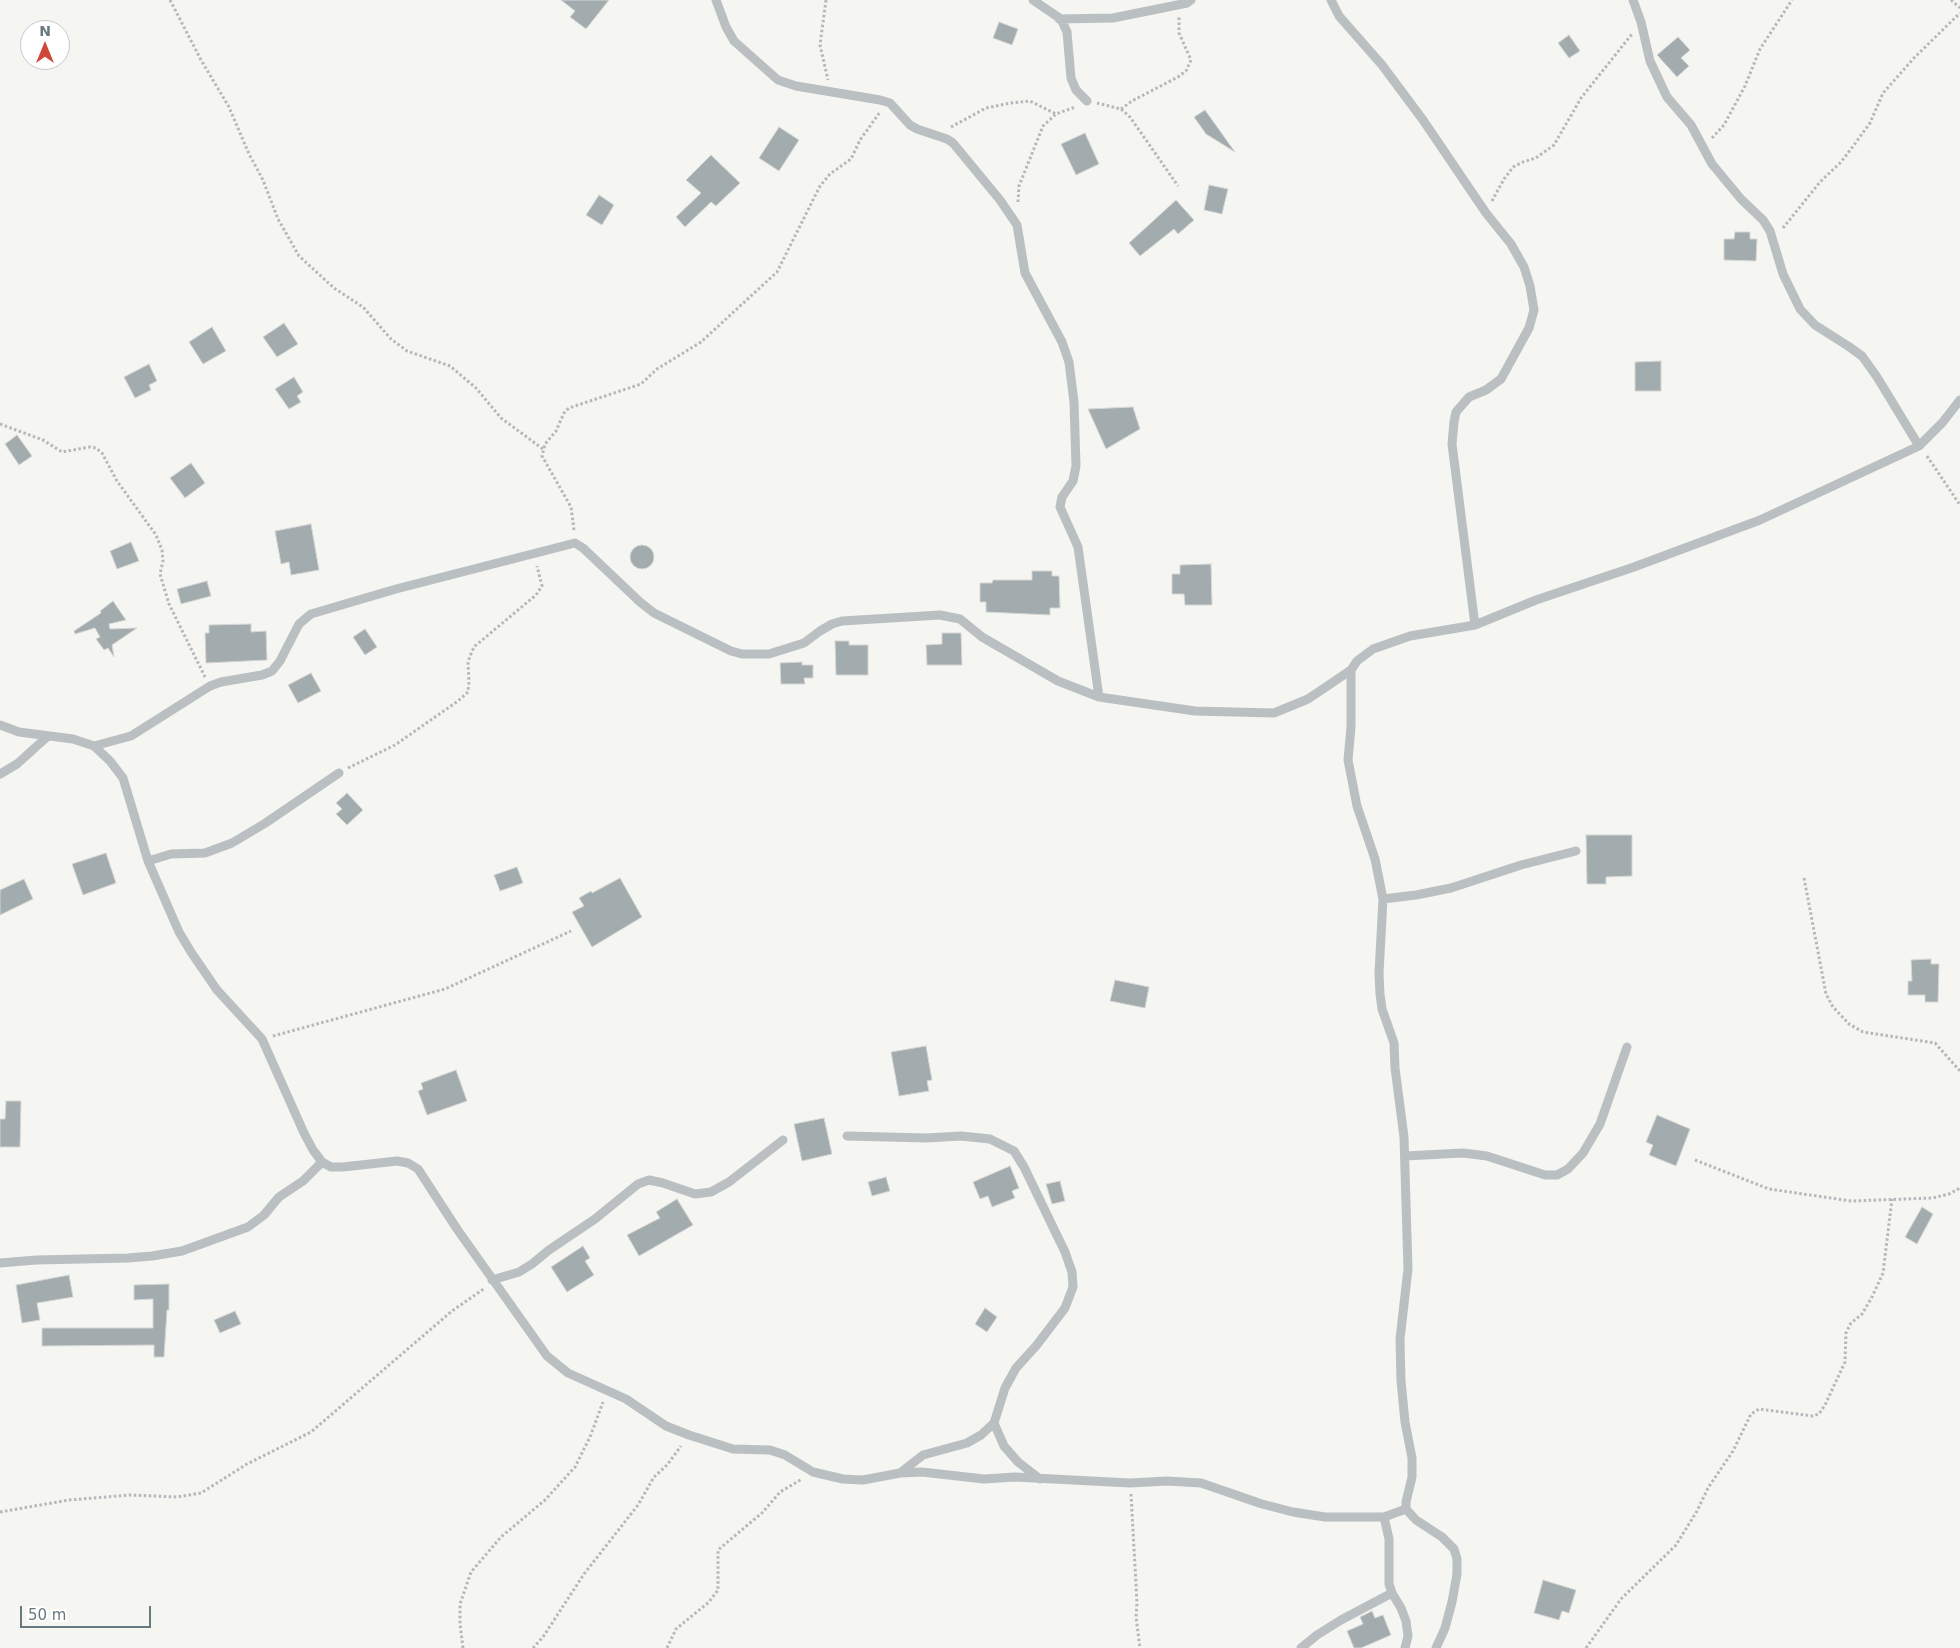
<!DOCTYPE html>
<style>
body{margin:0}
#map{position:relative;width:1960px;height:1648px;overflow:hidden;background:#f5f5f2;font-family:"DejaVu Sans",sans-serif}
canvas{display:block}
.north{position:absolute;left:20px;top:20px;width:50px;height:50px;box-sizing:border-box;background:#fff;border:1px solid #c3c9cc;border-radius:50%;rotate:0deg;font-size:14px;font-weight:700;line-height:20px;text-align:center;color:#68787f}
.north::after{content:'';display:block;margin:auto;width:18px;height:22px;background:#ce4739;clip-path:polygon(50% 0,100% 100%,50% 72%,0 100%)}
.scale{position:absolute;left:20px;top:1606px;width:131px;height:22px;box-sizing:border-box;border:2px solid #68787f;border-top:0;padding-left:6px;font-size:15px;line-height:18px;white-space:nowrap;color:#68787f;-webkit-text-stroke:4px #fff;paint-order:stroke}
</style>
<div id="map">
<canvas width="1960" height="1648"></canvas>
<div class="north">N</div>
<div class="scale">50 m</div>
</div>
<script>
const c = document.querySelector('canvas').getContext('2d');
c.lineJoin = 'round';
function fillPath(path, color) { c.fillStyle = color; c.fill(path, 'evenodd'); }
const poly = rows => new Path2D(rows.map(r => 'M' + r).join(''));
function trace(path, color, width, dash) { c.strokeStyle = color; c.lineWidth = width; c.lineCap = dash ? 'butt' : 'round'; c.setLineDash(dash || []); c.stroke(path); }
const building = poly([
 [561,0,609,0,586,29,570,17,575,11,561,0],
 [999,22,1018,29,1012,45,993,38,999,22],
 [1569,35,1580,51,1569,58,1558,43,1569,35],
 [1678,37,1690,50,1681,58,1689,66,1677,77,1657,55,1678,37],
 [1205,110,1235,152,1206,134,1194,117,1205,110],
 [779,127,799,140,779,171,759,158,779,127],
 [1085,133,1099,164,1076,175,1061,144,1085,133],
 [711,155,740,183,716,206,711,202,685,227,676,217,701,193,686,180,711,155],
 [1209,185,1228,189,1222,214,1204,210,1209,185],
 [599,195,614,205,602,225,586,215,599,195],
 [1176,200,1194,220,1178,234,1174,229,1140,256,1129,243,1176,200],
 [1735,232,1750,232,1750,239,1757,239,1756,261,1724,260,1724,239,1734,239,1735,232],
 [284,323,298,344,277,357,263,337,284,323],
 [212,327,226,351,203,364,189,342,212,327],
 [1661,361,1661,391,1635,391,1635,362,1661,361],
 [149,364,157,381,149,385,151,390,135,398,124,377,149,364],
 [294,377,303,392,297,396,301,402,289,409,275,389,294,377],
 [1133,407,1140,429,1106,449,1088,409,1133,407],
 [17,435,32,456,19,465,5,444,17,435],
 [191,463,205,483,185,498,170,478,191,463],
 [311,524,319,570,291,575,289,562,281,564,275,531,311,524],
 [131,542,139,561,117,569,110,551,131,542],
 '630 557a12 12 0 1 1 24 0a12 12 0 1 1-24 0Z',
 [1211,564,1212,605,1185,605,1184,594,1172,594,1172,574,1180,574,1180,565,1211,564],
 [1032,571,1052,571,1052,576,1059,576,1060,608,1050,608,1050,615,986,612,986,602,980,602,980,583,992,583,993,580,1032,580,1032,571],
 [207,581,211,596,181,604,177,589,207,581],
 [113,601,126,620,109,624,110,629,137,628,112,645,114,657,108,648,104,650,96,639,100,637,95,628,75,634,74,631,101,613,100,611,113,601],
 [251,624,251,632,266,631,267,660,206,663,205,633,209,633,209,625,251,624],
 [365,629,377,647,365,655,353,637,365,629],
 [942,633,961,633,962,665,927,665,926,645,942,644,942,633],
 [835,641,849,641,849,645,868,645,868,675,836,675,835,641],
 [802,662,802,665,813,665,813,678,804,678,805,684,781,684,780,663,802,662],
 [311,673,321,691,298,703,288,685,311,673],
 [347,793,363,810,347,825,336,814,342,809,336,803,347,793],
 [1586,835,1632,835,1632,876,1606,877,1606,884,1587,884,1586,835],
 [106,853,116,883,83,895,72,864,106,853],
 [517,867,523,883,500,891,494,875,517,867],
 [620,878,642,917,592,947,572,912,584,906,579,898,591,891,592,893,620,878],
 [24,879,33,899,0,915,0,890,24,879],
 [1931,959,1931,964,1939,964,1938,1002,1925,1002,1925,995,1908,995,1908,981,1912,981,1911,960,1931,959],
 [1115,980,1149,987,1145,1008,1110,1001,1115,980],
 [926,1046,932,1080,927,1081,929,1091,899,1096,891,1052,926,1046],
 [456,1070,467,1101,427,1115,418,1091,423,1089,421,1083,456,1070],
 [6,1101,21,1101,20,1147,0,1147,0,1119,5,1119,6,1101],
 [1657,1115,1690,1129,1676,1166,1649,1155,1653,1145,1646,1142,1657,1115],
 [824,1118,832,1154,802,1161,794,1124,824,1118],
 [1010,1166,1019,1188,1012,1191,1015,1198,992,1207,988,1196,980,1199,973,1182,1010,1166],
 [886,1177,890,1191,872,1196,868,1182,886,1177],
 [1060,1181,1065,1201,1052,1204,1046,1184,1060,1181],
 [677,1199,693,1225,639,1256,627,1235,660,1218,656,1212,677,1199],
 [1922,1207,1933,1214,1917,1244,1905,1237,1922,1207],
 [583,1246,590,1258,585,1261,594,1275,567,1292,551,1267,583,1246],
 [69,1275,73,1297,37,1303,40,1320,22,1323,16,1285,69,1275],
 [169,1284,169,1310,167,1310,164,1357,154,1357,154,1345,42,1346,42,1328,153,1328,153,1299,134,1300,134,1285,169,1284],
 [985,1308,997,1317,987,1332,975,1324,985,1308],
 [235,1311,241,1324,220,1333,214,1320,235,1311],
 [1543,1580,1576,1590,1569,1613,1562,1611,1559,1620,1534,1613,1543,1580],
 [1372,1611,1375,1618,1383,1615,1391,1635,1361,1648,1354,1648,1347,1631,1363,1624,1360,1617,1372,1611]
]);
fillPath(building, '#a2abae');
trace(building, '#d6d6d5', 1);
trace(poly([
 [170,0,201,60,229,107,249,154,263,180,278,219,299,256,334,288,363,307,391,339,407,351,450,366,476,388,501,418,543,449],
 [826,0,820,45,828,80],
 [1951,0,1960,8],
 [1097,103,1121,109,1130,117,1178,186],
 [1121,109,1132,101,1178,77,1186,71,1191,60,1179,33,1179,16],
 [951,127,986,108,1011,103,1030,101,1056,114],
 [1712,138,1724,125,1745,86,1760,49,1792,0],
 [1492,201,1504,179,1513,167,1523,162,1536,158,1554,145,1581,98,1632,34],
 [1018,202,1019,186,1043,126,1056,114,1075,107],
 [1783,228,1820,182,1841,162,1854,145,1870,123,1883,93,1914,58,1960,13],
 [0,424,43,440,62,452,90,447,96,448,102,453,117,481,156,535,162,550,163,561,160,574,169,604,205,677],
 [1927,456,1960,505],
 [574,530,571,507,542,456,545,444,556,431,564,413,569,408,641,384,657,369,701,342,777,272,820,186,830,174,851,159,860,140,880,112],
 [348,768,395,745,458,701,468,692,469,682,468,662,472,651,475,646,536,595,542,586,537,566],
 [1804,878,1826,994,1833,1007,1849,1024,1863,1032,1935,1043,1960,1071],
 [273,1036,445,989,571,931],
 [1695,1160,1769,1189,1851,1201,1933,1198,1949,1194,1960,1188],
 [1131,1494,1137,1603,1136,1617,1140,1648],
 [0,1512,69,1500,130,1495,177,1497,201,1493,247,1464,311,1432,452,1311,485,1288],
 [463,1648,460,1624,460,1604,471,1572,501,1537,545,1500,575,1467,590,1437,603,1402],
 [533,1648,543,1637,584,1574,638,1505,654,1477,667,1465,681,1446],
 [667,1648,676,1629,709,1602,718,1590,718,1550,763,1512,780,1492,802,1479],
 [1586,1648,1621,1599,1676,1545,1697,1511,1708,1488,1733,1451,1751,1414,1759,1409,1813,1416,1819,1414,1825,1405,1845,1362,1846,1333,1851,1323,1862,1314,1872,1297,1883,1273,1892,1199]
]), '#b4b8ba', 3, [2.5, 2.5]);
trace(poly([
 [716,0,726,27,734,41,778,80,796,86,880,100,890,103,910,125,917,129,947,139,953,143,1000,200,1017,225,1025,273,1062,342,1069,362,1074,402,1076,466,1073,481,1062,497,1060,507,1078,547,1099,697],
 [1033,0,1061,19,1067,32,1071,78,1076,90,1087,101],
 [1331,0,1339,16,1382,65,1423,120,1486,213,1511,244,1524,267,1530,286,1534,310,1529,328,1501,379,1486,390,1469,397,1456,412,1454,422,1452,444,1475,625],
 [1633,0,1641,22,1650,61,1667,97,1691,125,1712,164,1741,199,1763,220,1770,231,1783,274,1800,309,1815,325,1848,346,1862,356,1877,377,1919,446],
 [1059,19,1113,18,1187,3,1191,0],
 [0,725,19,732,73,739,94,746,110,761,123,778,148,861,179,932,191,952,217,990,262,1039,304,1133,313,1150,322,1162,331,1167,343,1167,397,1161,408,1163,418,1169,457,1229,547,1356,568,1373,626,1399,666,1426,689,1435,733,1449,770,1450,785,1455,813,1472,843,1479,863,1480,900,1473,922,1472,984,1479,1015,1477,1130,1483,1167,1481,1201,1483,1262,1504,1293,1512,1325,1517,1384,1517,1406,1509],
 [94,746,131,736,210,686,221,682,262,675,272,671,280,661,299,624,311,614,396,589,575,543,583,548,640,602,654,613,731,651,742,654,769,654,804,643,820,631,832,624,842,621,940,615,960,619,982,637,1058,681,1099,697,1195,711,1274,713,1308,699,1351,670],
 [0,774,17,764,48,736],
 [148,861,171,854,205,853,232,843,264,824,339,773],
 [1383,899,1416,895,1451,888,1521,865,1576,851],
 [847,1136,926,1138,961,1136,990,1139,1014,1151,1024,1167,1065,1252,1072,1272,1073,1287,1065,1308,1036,1346,1016,1368,1005,1388,994,1423,981,1435,967,1443,923,1455,900,1473],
 [1405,1156,1463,1153,1487,1156,1545,1175,1557,1175,1568,1169,1583,1153,1600,1124,1627,1047],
 [0,1263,36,1260,128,1258,152,1256,182,1251,248,1227,264,1215,279,1197,303,1181,322,1162],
 [492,1280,519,1272,532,1264,549,1250,595,1219,638,1184,649,1180,663,1183,695,1194,711,1192,729,1182,783,1140],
 [994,1423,1004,1446,1018,1462,1040,1479],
 [1384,1517,1389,1539,1389,1584,1392,1593,1401,1608,1406,1621,1408,1636,1405,1648],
 [1301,1648,1317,1635,1341,1620,1392,1593],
 [1436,1648,1445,1628,1452,1602,1457,1574,1457,1559,1454,1549,1442,1537,1416,1520,1406,1509,1406,1502,1412,1477,1412,1458,1405,1422,1401,1381,1400,1339,1408,1269,1404,1137,1395,1068,1394,1043,1382,1009,1380,994,1379,973,1383,899,1375,859,1357,806,1348,760,1351,727,1351,670,1357,661,1373,649,1410,636,1475,625,1536,600,1634,567,1760,520,1919,446,1942,423,1960,400]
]), '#babfc1', 9);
</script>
